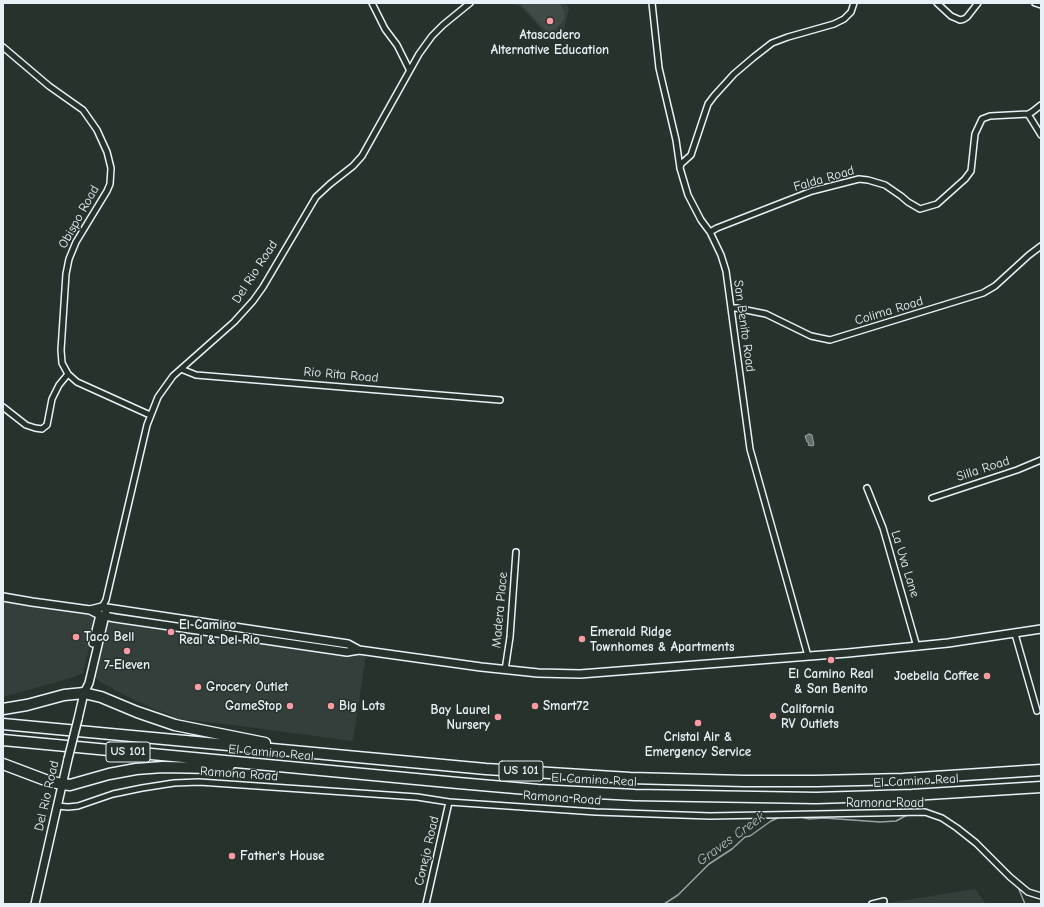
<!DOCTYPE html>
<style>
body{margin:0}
#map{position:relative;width:1044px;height:907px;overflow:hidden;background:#26332d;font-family:"Comic Neue",sans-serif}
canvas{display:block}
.frame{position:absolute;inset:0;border:4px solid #e8f1f8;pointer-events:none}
</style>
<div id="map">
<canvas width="1044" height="907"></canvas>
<div class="frame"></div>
</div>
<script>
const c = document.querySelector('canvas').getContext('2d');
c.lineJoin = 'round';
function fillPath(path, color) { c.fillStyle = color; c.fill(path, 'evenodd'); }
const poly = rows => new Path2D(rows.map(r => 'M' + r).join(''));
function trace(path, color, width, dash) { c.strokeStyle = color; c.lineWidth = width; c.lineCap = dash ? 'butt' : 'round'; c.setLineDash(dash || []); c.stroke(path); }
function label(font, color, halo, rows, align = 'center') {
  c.font = font + ' "Comic Neue",sans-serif'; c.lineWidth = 3; c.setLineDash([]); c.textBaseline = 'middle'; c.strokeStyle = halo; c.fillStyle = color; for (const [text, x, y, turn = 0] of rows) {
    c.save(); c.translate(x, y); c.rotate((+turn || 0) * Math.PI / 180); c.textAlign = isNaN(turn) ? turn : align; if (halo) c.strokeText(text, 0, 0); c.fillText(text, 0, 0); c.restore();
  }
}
fillPath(poly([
 [509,3,566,3,569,9,563,33,555,37,550,37,546,34,520,6],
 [3,599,97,616,83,673,71,678,3,697],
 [107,618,366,655,353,741,225,724,179,719,134,700,102,683,92,675],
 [975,889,986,904,887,904,887,903]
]), '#333f3a');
fillPath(poly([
 [521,3,560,3,564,11,564,19,558,27,550,33,546,31,521,4]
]), '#3e4b47');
const water = poly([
 [809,434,812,435,814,445,812,446,808,445,809,443,807,442,805,436,809,434]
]);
fillPath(water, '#636f6d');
trace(water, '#98a3a5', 1);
trace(poly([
 [797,816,809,819,824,818,880,822,896,821,909,814],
 [1018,887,1025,904],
 [664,904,678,895,709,864,732,849,745,837,750,836,771,821,780,817]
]), '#98a3a5', 1.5);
const minor = poly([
 [372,3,385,29,397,45,409,69],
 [652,3,659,68,676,140,680,168,688,195,701,220,710,232,721,255,726,271,750,449,808,656],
 [937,3,951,16,960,20,964,19,967,17,978,3],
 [1035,3,1041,5],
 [3,47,49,86,83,110,97,130,107,152,111,168,110,184,107,191,76,242,69,259,66,274,61,350,62,363,68,374,77,382,150,415],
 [1028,114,1041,135],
 [680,168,681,164,691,155,708,104,714,96,734,74,754,57,772,43,788,37,834,24,844,19,851,12,854,3],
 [710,232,717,228,812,191,859,179,868,180,885,185,901,196,908,202,920,209,937,204,965,179,971,171,975,134,982,119,990,116,1028,114,1032,112,1041,105],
 [731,308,736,308,766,314,811,336,830,340,983,293,995,286,1029,255,1041,246],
 [181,369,196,375,500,400],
 [3,407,26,425,35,428,42,429,47,425,52,399,59,385,68,374],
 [867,488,883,528,917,647],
 [932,498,1017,470,1041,460],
 [102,607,106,600,147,425,158,397,173,376,234,322,253,301,263,287,316,197,330,184,353,166,362,156,419,54,432,36,443,25,470,3],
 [1015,634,1037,711],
 [505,670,510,637,516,552],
 [57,806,68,807,78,806,113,794,142,788,174,783,199,782,417,797,449,802,596,812,710,816,925,812,942,818,957,828,976,843,1010,877,1028,892,1041,896],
 [426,904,449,802],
 [872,904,884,901]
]);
const tertiary = poly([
 [93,643,100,615],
 [78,719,84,693,89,683,106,611],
 [35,904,68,759]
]);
const secondary = poly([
 [3,597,32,602,90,610,102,607,107,608,348,644,359,650,481,667,538,673,580,674,848,653,948,643,1041,629],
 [90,610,100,615,115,618,347,652,359,650]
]);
const motorway = poly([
 [3,709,27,705,64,695,84,693,101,697,137,712,175,725,265,743],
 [3,724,486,769,630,778,744,781,816,781,903,779,1041,770],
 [3,740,458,783,538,790,635,795,816,798,912,795,1041,787],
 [3,764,48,781,62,784,70,785,109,774,136,769,163,767,214,768,229,766]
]);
trace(minor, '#e8f1f8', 8);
trace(tertiary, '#e8f1f8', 10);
trace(secondary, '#e8f1f8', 10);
trace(motorway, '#e8f1f8', 13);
trace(minor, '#26332d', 5);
trace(tertiary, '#26332d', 7);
trace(secondary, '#26332d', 7);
trace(motorway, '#26332d', 10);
const tertiaryBridge = poly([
 [68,759,78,719]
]);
trace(tertiaryBridge, '#e8f1f8', 10, []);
trace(tertiaryBridge, '#26332d', 7);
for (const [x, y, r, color] of [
 [550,21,4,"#ff9aa2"],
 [171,632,4,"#ff9aa2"],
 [76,637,4,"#ff9aa2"],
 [582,639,4,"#ff9aa2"],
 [127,651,4,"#ff9aa2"],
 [831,660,4,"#ff9aa2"],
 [987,676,4,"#ff9aa2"],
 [198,687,4,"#ff9aa2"],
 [290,706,4,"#ff9aa2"],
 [331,706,4,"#ff9aa2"],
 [535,706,4,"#ff9aa2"],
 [773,716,4,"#ff9aa2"],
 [498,717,4,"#ff9aa2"],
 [698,723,4,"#ff9aa2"],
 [232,856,4,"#ff9aa2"]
]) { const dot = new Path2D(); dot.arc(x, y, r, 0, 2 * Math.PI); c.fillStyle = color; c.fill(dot); trace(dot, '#26332d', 1.5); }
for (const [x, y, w] of [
 [128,752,44],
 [521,771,44]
]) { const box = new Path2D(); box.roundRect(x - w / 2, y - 10, w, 20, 3); c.fillStyle = '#26332d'; c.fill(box); trace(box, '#e8f1f8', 1); }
label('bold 12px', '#e8f1f8', null, [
 ["US 101",128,752],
 ["US 101",521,771]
]);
label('bold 13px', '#e8f1f8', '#26332d', [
 ["Atascadero",550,35,"center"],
 ["Alternative Education",550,50,"center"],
 ["El Camino",179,625],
 ["Real & Del Rio",179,640],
 ["Emerald Ridge",590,632],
 ["Townhomes & Apartments",590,647],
 ["Taco Bell",84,637],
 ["7-Eleven",127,665,"center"],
 ["El Camino Real",831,674,"center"],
 ["& San Benito",831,689,"center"],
 ["Joebella Coffee",979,676,"right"],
 ["Grocery Outlet",206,687],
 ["GameStop",282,706,"right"],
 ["Big Lots",339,706],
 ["Smart72",543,706],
 ["California",781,709],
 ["RV Outlets",781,724],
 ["Bay Laurel",490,710,"right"],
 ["Nursery",490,725,"right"],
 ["Cristal Air &",698,737,"center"],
 ["Emergency Service",698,752,"center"],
 ["Father's House",240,856]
], 'left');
label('13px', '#e8f1f8', '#26332d', [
 ["Falda Road",824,179,-16],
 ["Obispo Road",79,217,-61],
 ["Del Rio Road",255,272,-57],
 ["Colima Road",889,311,-17],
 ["San Benito Road",744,326,82],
 ["Rio Rita Road",341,375,5],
 ["Silla Road",983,469,-18],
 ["La Uva Lane",905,564,73],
 ["Madera Place",500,610,-85],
 ["El Camino Real",271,753,5],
 ["Ramona Road",239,774,4],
 ["El Camino Real",594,780,3],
 ["El Camino Real",916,781,-3],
 ["Del Rio Road",47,796,-77],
 ["Ramona Road",562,798,4],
 ["Ramona Road",885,803],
 ["Conejo Road",427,851,-77]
]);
label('italic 14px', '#b3bdc0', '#26332d', [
 ["Graves Creek",731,839,-36]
]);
</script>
